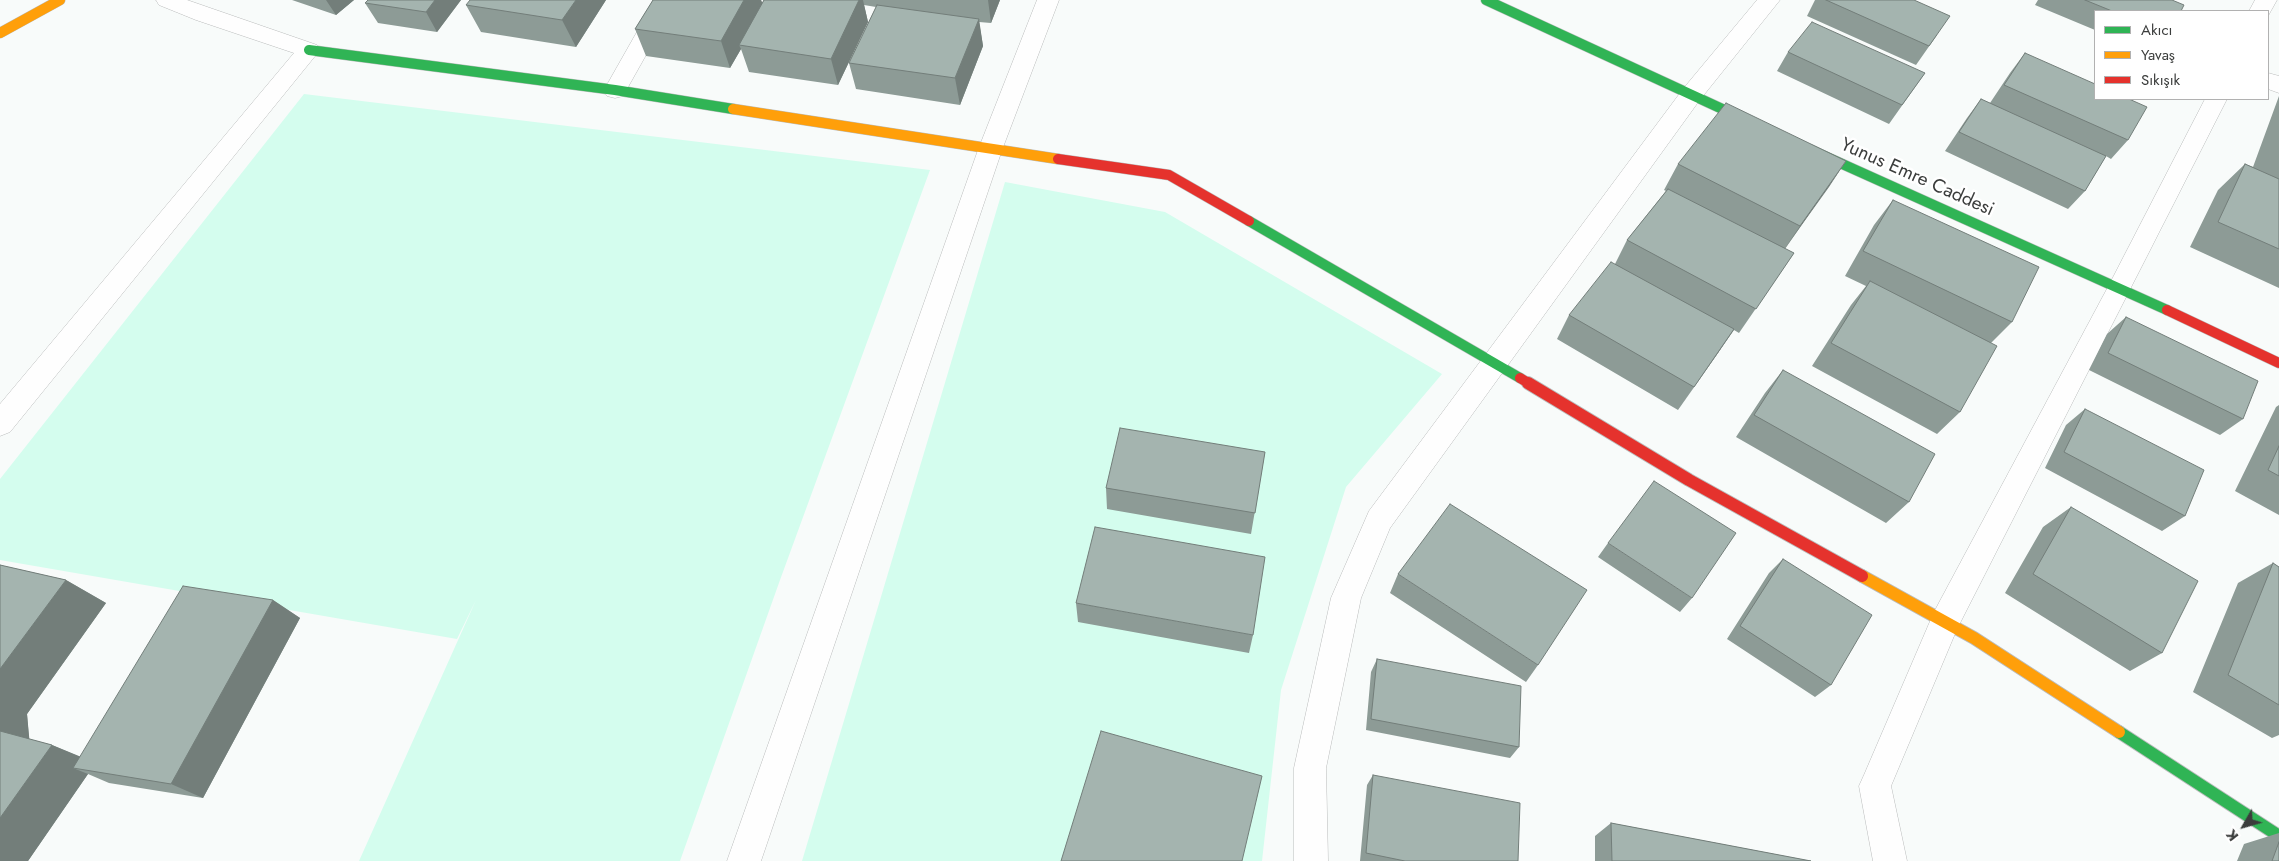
<!DOCTYPE html>
<meta charset="utf-8">
<style>
body{margin:0}
#map{position:relative;width:2279px;height:861px;overflow:hidden;background:#f8fbfa;font-family:Jost,sans-serif}
canvas{display:block}
.legend{position:absolute;left:2094px;top:10px;width:175px;height:90px;box-sizing:border-box;background:#fff;border:1px solid #b1b1b1;margin:0;padding:6px 9px;list-style:none;font-size:15px;color:#3b3d3c}
.legend li{display:flex;align-items:center;gap:10px;height:25px}
.legend b{width:25px;border:1px solid #b1b1b1}
.north{position:absolute;left:2219px;top:801px;width:50px;height:50px;-webkit-text-stroke:4px #fff;paint-order:stroke;rotate:232deg;font-size:14px;font-weight:700;line-height:20px;text-align:center;color:#3b3d3c}
.north::after{content:'';display:block;margin:auto;width:18px;height:22px;background:#3b3d3c;clip-path:polygon(50% 0,100% 100%,50% 72%,0 100%)}
</style>
<div id="map">
<canvas width="2279" height="861"></canvas>
<ul class="legend">
<li><b style="height:6px;background:#30b455"></b>Akıcı</li>
<li><b style="height:6px;background:#ff9f0a"></b>Yavaş</li>
<li><b style="height:6px;background:#e5322d"></b>Sıkışık</li>
</ul>
<div class="north">K</div>
</div>
<script>
const c = document.querySelector('canvas').getContext('2d');
c.lineJoin = 'round';
function fillPath(path, color) { c.fillStyle = color; c.fill(path, 'evenodd'); }
const poly = rows => new Path2D(rows.map(r => 'M' + r).join(''));
function trace(path, color, width, dash) { c.strokeStyle = color; c.lineWidth = width; c.lineCap = dash ? 'butt' : 'round'; c.setLineDash(dash || []); c.stroke(path); }
function label(font, color, halo, rows, align = 'center') {
  c.font = font + ' Jost,sans-serif'; c.lineWidth = 5; c.setLineDash([]); c.textBaseline = 'middle'; c.strokeStyle = halo; c.fillStyle = color; for (const [text, x, y, turn = 0] of rows) {
    c.save(); c.translate(x, y); c.rotate((+turn || 0) * Math.PI / 180); c.textAlign = isNaN(turn) ? turn : align; if (halo) c.strokeText(text, 0, 0); c.fillText(text, 0, 0); c.restore();
  }
}
fillPath(poly([
 [304,94,930,170,780,580,680,861,359,861,476,600,457,639,0,560,0,479],
 [1005,182,1165,212,1442,374,1346,487,1281,690,1262,861,802,861]
]), '#d4fdee');
const street = poly([
 [156,0,187,0,317,45,320,50,10,432,0,436,0,404,294,53,196,20,159,5,156,0],
 [655,0,677,0,623,96,615,98,607,96,604,90,655,0],
 [1037,0,1059,0,1002,150,761,861,727,861,978,150,1037,0],
 [1757,0,1780,0,1699,101,1390,528,1361,598,1326,768,1328,861,1294,861,1294,768,1331,598,1369,511,1683,89,1757,0],
 [2255,0,2277,0,2268,16,2268,11,2249,11,2255,0],
 [2268,73,2279,76,2279,93,2268,89,2268,73],
 [2205,99,2227,99,1957,629,1891,786,1907,861,1873,861,1859,786,1864,775,1934,612,2109,285,2205,99]
]);
const fastFar1 = poly([
 [1486,0,1757,125],
 [309,50,615,90,733,109],
 [1809,149,2167,310],
 [1249,221,1520,378]
]);
const fast = poly([
 [2119,732,2279,836]
]);
const slowFar1 = poly([
 [0,33,60,0],
 [733,109,1058,159]
]);
const slow = poly([
 [1862,576,1974,638,2119,732]
]);
const jamFar1 = poly([
 [1058,159,1169,175,1249,221],
 [2167,310,2279,363],
 [1520,378,1530,384]
]);
const jam = poly([
 [1528,383,1689,480,1862,576]
]);
trace(street, '#babcbc', 1);
trace(fastFar1, '#babcbc', 11);
trace(fast, '#babcbc', 14);
trace(slowFar1, '#babcbc', 11);
trace(slow, '#babcbc', 14);
trace(jamFar1, '#babcbc', 11);
trace(jam, '#babcbc', 14);
fillPath(street, '#fefefe');
trace(fastFar1, '#30b455', 10);
trace(fast, '#30b455', 12);
trace(slowFar1, '#ff9f0a', 10);
trace(slow, '#ff9f0a', 12);
trace(jamFar1, '#e5322d', 10);
trace(jam, '#e5322d', 12);
fillPath(poly([
 [292,0,354,0,336,15],
 [368,0,461,0,437,32,378,23,365,3],
 [606,0,576,47,481,32,466,5],
 [653,0,761,0,762,3,764,0,1000,0,991,23,979,22,983,46,960,105,856,89,849,63,876,7,864,5,868,22,838,85,749,72,741,49,730,68,646,56,635,29],
 [1815,0,1914,0,1937,35,1916,65,1807,16],
 [2038,0,2172,0,2181,11,2095,11,2095,30,2035,5],
 [1788,52,1925,73,1889,124,1777,71],
 [2025,53,2128,140,2111,159,2106,156,2085,191,2068,209,1945,151,1967,118,1981,99,1990,103,2010,73],
 [2279,96,2279,288,2190,247,2218,190,2245,164,2253,167],
 [1846,161,1785,249,1794,253,1739,333,1734,330,1678,410,1557,339,1569,315,1615,264,1627,240,1666,191,1664,190,1678,164],
 [1893,200,2012,322,1991,343,1960,412,1937,434,1812,366,1851,305,1866,286,1845,276,1874,225],
 [2126,317,2243,419,2220,435,2089,370,2107,334],
 [1783,370,1909,502,1886,523,1736,437,1765,393],
 [2279,405,2279,515,2235,491,2276,407],
 [2085,409,2185,516,2162,531,2045,468,2066,425],
 [1265,452,1251,534,1107,509,1106,488],
 [2071,507,2162,653,2130,671,2005,593,2043,527],
 [1608,543,1692,598,1680,612,1598,557],
 [1783,559,1831,685,1815,697,1727,639,1769,573],
 [2273,563,2279,567,2279,735,2272,738,2193,692,2238,583],
 [0,565,66,580,106,603,27,714,29,739,52,745,80,757,273,600,300,618,203,798,109,783,88,774,28,861,0,861],
 [1398,574,1538,665,1526,682,1390,593],
 [1076,603,1253,635,1249,653,1078,622],
 [1377,659,1519,747,1510,758,1366,730,1371,672],
 [1373,775,1518,861,1360,861,1367,785],
 [1611,823,1811,861,1595,861,1595,836],
 [2279,833,2279,861,2237,861,2244,844]
]), '#8d9b96');
fillPath(poly([
 [326,0,354,0,336,15],
 [435,0,461,0,437,32,426,12],
 [576,0,606,0,576,47,562,20],
 [744,0,761,0,764,7,739,45,741,49,730,68,721,41],
 [859,0,863,0,868,22,838,85,831,59],
 [988,0,1000,0,991,23],
 [979,19,983,46,960,105,955,78],
 [1846,161,1829,187,1783,251,1800,226],
 [1734,329,1718,353,1678,410,1694,387],
 [66,580,106,603,27,714,30,746,0,733,0,669],
 [273,600,300,618,203,798,171,784],
 [52,745,96,763,73,768,88,774,28,861,0,861,0,818]
]), '#737e7a');
const building = poly([
 [368,0,435,0,426,12,365,3,368,0],
 [470,0,576,0,562,20,466,5,470,0],
 [653,0,744,0,721,41,635,29,653,0],
 [764,0,859,0,831,59,739,45,764,0],
 [1826,0,1914,0,1950,16,1929,46,1826,0],
 [2085,0,2172,0,2184,5,2181,11,2112,11,2085,0],
 [877,5,979,19,955,78,849,63,877,5],
 [1812,22,1925,73,1902,105,1788,52,1812,22],
 [2025,53,2095,84,2095,99,2129,99,2147,107,2128,140,2004,85,2025,53],
 [1981,99,2106,156,2085,191,1959,132,1981,99],
 [1726,103,1846,161,1800,226,1678,164,1726,103],
 [2245,164,2279,179,2279,249,2218,222,2245,164],
 [1668,189,1794,253,1756,309,1627,240,1668,189],
 [1893,200,2039,267,2012,322,1863,251,1893,200],
 [1611,262,1734,329,1694,387,1569,315,1611,262],
 [1870,281,1997,346,1960,412,1831,343,1870,281],
 [2126,317,2258,381,2243,419,2108,353,2126,317],
 [1783,370,1935,454,1909,502,1754,415,1783,370],
 [2085,409,2204,470,2185,516,2064,452,2085,409],
 [1120,428,1265,452,1255,513,1106,488,1120,428],
 [2279,446,2279,476,2268,470,2279,446],
 [1654,481,1736,533,1692,598,1608,543,1654,481],
 [1450,504,1587,590,1538,665,1398,574,1450,504],
 [2071,507,2198,581,2162,653,2033,574,2071,507],
 [1095,527,1265,557,1253,635,1076,603,1095,527],
 [1783,559,1872,615,1831,685,1740,626,1783,559],
 [2273,563,2279,567,2279,705,2228,675,2273,563],
 [0,565,66,580,0,669,0,565],
 [183,586,273,600,171,784,73,768,183,586],
 [1377,659,1521,686,1519,747,1371,719,1377,659],
 [0,731,52,745,0,818,0,731],
 [1101,731,1262,776,1242,861,1061,861,1101,731],
 [1373,775,1520,803,1518,861,1405,861,1366,853,1373,775],
 [1611,823,1811,861,1612,861,1611,823],
 [2279,842,2279,861,2272,861,2279,842]
]);
fillPath(building, '#a4b4af');
trace(building, '#737e7a', 1);
label('19px', '#3b3d3c', '#fff', [
 ["Yunus Emre Caddesi",1917,178,24]
]);
</script>
